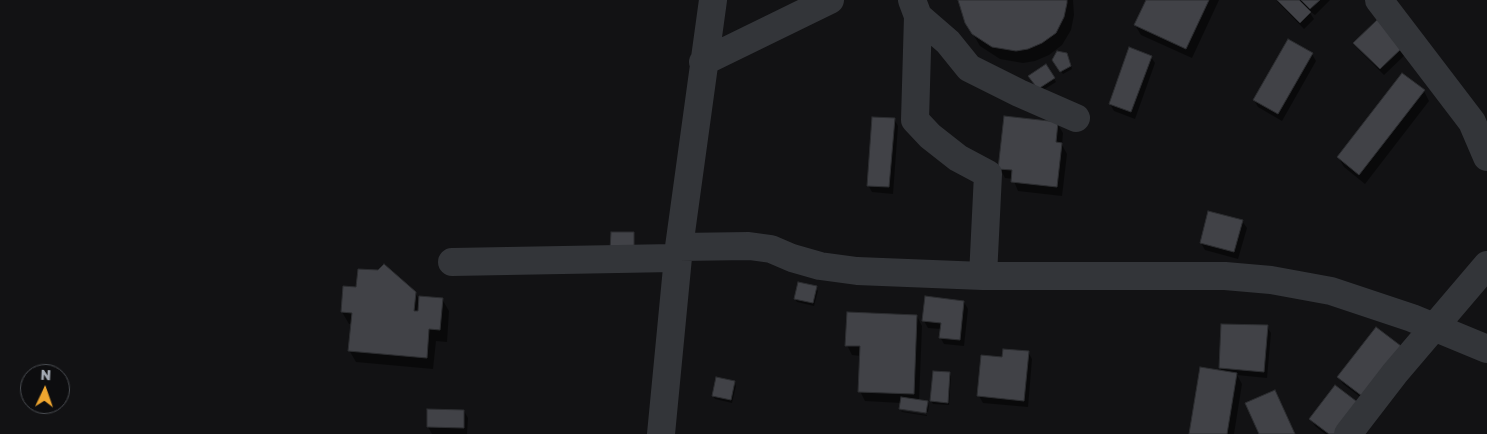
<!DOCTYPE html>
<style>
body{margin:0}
#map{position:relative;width:1487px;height:434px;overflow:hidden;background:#121214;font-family:"Golos Text",sans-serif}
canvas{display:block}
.north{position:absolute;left:20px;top:364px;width:50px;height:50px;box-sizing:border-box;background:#0d0d0f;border:1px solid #494c51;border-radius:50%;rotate:3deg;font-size:14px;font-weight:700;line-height:20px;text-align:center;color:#a4aab4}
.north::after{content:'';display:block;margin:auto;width:18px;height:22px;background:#efa62f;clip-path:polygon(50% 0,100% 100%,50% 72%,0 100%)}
</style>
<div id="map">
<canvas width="1487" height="434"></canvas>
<div class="north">N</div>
</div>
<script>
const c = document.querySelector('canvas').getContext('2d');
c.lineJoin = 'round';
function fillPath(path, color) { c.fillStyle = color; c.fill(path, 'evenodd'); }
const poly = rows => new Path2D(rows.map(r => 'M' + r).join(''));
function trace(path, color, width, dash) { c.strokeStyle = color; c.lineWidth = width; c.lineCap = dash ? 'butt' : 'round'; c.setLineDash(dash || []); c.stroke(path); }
fillPath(poly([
 [960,0,1073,0,1074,15,1071,30,1062,45,1049,55,1035,61,1023,63,1000,59,980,46,966,22],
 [1147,0,1219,0,1192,58,1141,35,1135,25],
 [1276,0,1330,0,1315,15,1308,10,1314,19,1304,29],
 [1377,22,1406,54,1384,75,1359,50,1355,43],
 [1067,54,1072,69,1063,74,1055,64],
 [1312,54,1316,61,1282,121,1258,107,1254,100],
 [1151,57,1155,63,1135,119,1114,111,1110,104],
 [1046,66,1056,82,1040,92,1030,76],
 [1424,91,1429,101,1365,184,1344,167,1338,157],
 [894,119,898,126,893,194,872,192,868,185],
 [1057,123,1063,133,1062,145,1067,154,1062,196,1018,191,1013,179,1005,178,1000,168],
 [1242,221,1247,228,1238,259,1205,250,1201,243],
 [816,288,818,291,814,306,797,302,795,299],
 [415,292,420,302,442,299,449,311,447,342,436,341,433,369,356,362,349,350,352,324,349,324,342,312],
 [964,302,968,309,964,346,944,344,940,337,941,329,928,328,924,321],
 [917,316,922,326,919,401,927,402,929,406,928,412,901,408,901,410,900,409,901,403,865,401,860,391,861,356,852,355,847,345],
 [1267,327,1271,333,1267,378,1237,375,1242,384,1234,434,1191,434,1222,371,1220,367],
 [1376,329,1367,402,1343,384,1339,377],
 [1028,352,1032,359,1028,407,983,403,979,396,1003,359],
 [949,373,951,376,949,405,933,404,931,401],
 [734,382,736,386,732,403,715,399,713,396],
 [464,411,468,418,467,434,432,434,428,427],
 [901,411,927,415,927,416,902,412],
 [1311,419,1346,434,1325,434,1315,426]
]), '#0007');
const building = poly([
 [958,0,1067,0,1067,3,1064,17,1056,33,1042,43,1028,49,1016,51,992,47,972,34,965,23,958,0],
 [1146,0,1209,0,1186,49,1134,25,1146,0],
 [1277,0,1299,0,1311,12,1300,23,1277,0],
 [1301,0,1320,0,1310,9,1301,0],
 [1377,20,1403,47,1380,69,1353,43,1377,20],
 [1288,39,1313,53,1278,114,1253,100,1288,39],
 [1129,47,1152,56,1131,112,1109,104,1129,47],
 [1057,51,1067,53,1071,66,1060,72,1052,60,1057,51],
 [1046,64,1055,78,1038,89,1028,76,1046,64],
 [1402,73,1425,90,1359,175,1337,157,1402,73],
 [1004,116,1058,122,1056,142,1062,143,1057,187,1011,182,1012,170,998,169,1004,116],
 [872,117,895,118,889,187,867,186,872,117],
 [1208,211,1243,220,1234,252,1200,243,1208,211],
 [611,232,634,232,634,250,610,250,611,232],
 [384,264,416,292,414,311,418,311,419,296,443,298,440,330,429,329,427,358,348,351,352,313,341,312,343,286,356,287,358,269,378,270,384,264],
 [798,282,817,286,813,303,794,299,798,282],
 [925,296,964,301,960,340,939,338,941,323,922,321,925,296],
 [847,312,917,315,914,394,858,392,860,346,845,346,847,312],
 [1221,324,1268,325,1264,372,1219,368,1221,324],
 [1376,327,1401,346,1362,396,1337,377,1376,327],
 [1003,349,1029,351,1024,401,977,396,981,355,1002,357,1003,349],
 [1200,367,1237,373,1227,434,1189,434,1200,367],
 [933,371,950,372,948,403,930,401,933,371],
 [716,377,735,381,731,400,712,396,716,377],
 [1335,385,1360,404,1337,434,1329,434,1309,419,1335,385],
 [1275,390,1295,434,1259,434,1245,403,1275,390],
 [901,397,928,401,926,413,899,409,901,397],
 [427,409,464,410,464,428,427,427,427,409]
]);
fillPath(building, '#414247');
trace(building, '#2c2d30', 1);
trace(poly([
 [912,0,918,16,915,120,930,136,958,158,988,174,983,276],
 [1379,0,1472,122,1487,157],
 [918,16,948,42,969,68,1019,93,1076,118],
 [703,62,830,0],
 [679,247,749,246,771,249,792,258,820,266,857,271,983,276,1225,276,1271,280,1331,291,1412,318,1487,349],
 [452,262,673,258,677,267],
 [661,434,679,247,713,0],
 [1348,434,1395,373,1487,265]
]), '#333539', 28);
</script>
